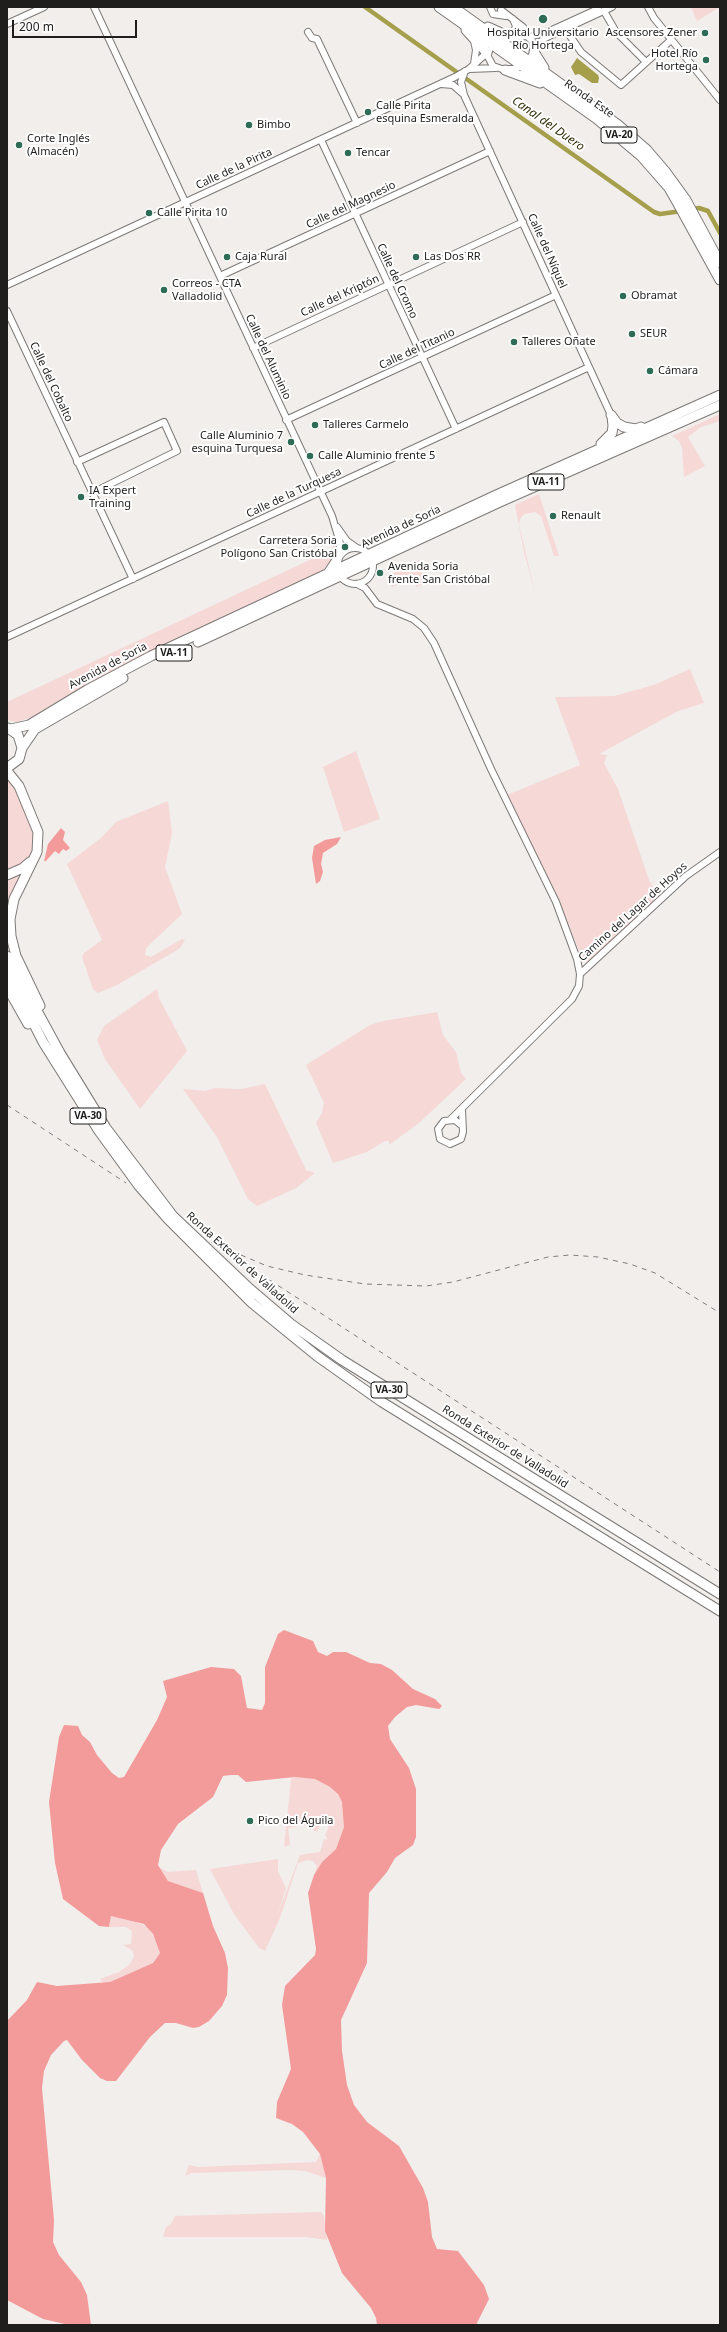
<!DOCTYPE html>
<meta charset="utf-8">
<style>
body{margin:0}
#map{position:relative;width:727px;height:2332px;overflow:hidden;background:#f1eeec;font-family:"Noto Sans",sans-serif}
canvas{display:block}
.frame{position:absolute;inset:0;border:8px solid #1f1e1d;pointer-events:none}
.scale{position:absolute;left:12px;top:20px;width:125px;height:18px;box-sizing:border-box;border:2px solid #1f1e1d;border-top:0;padding-left:5px;font-size:12px;line-height:14px;white-space:nowrap;color:#1f1e1d;-webkit-text-stroke:3px #fff;paint-order:stroke}
</style>
<div id="map">
<canvas width="727" height="2332"></canvas>
<div class="frame"></div>
<div class="scale">200 m</div>
</div>
<script>
const c = document.querySelector('canvas').getContext('2d');
c.lineJoin = 'round';
function fillPath(path, color) { c.fillStyle = color; c.fill(path, 'evenodd'); }
const poly = rows => new Path2D(rows.map(r => 'M' + r).join(''));
function trace(path, color, width, dash) { c.strokeStyle = color; c.lineWidth = width; c.lineCap = dash ? 'butt' : 'round'; c.setLineDash(dash || []); c.stroke(path); }
function label(font, color, halo, rows, align = 'center') {
  c.font = font + ' "Noto Sans",sans-serif'; c.lineWidth = 4; c.setLineDash([]); c.textBaseline = 'middle'; c.strokeStyle = halo; c.fillStyle = color; for (const [text, x, y, turn = 0] of rows) {
    c.save(); c.translate(x, y); c.rotate((+turn || 0) * Math.PI / 180); c.textAlign = isNaN(turn) ? turn : align; if (halo) c.strokeText(text, 0, 0); c.fillText(text, 0, 0); c.restore();
  }
}
fillPath(poly([
 [691,7,720,7,697,21],
 [720,414,720,421,701,427,688,437,705,466,684,477,682,448,679,441,672,436],
 [539,494,559,556,554,556,541,516,535,512,524,514,520,519,519,524,535,593,524,552,515,505],
 [332,538,335,541,335,553,332,561,320,574,35,716,17,722,7,720,7,702,333,549],
 [419,560,424,584,416,587,413,579,392,587,389,575],
 [690,669,704,703,678,711,599,754,607,755,604,763,618,789,649,880,656,892,661,895,595,956,587,962,584,962,559,902,507,795,580,765,555,697,614,696,654,685],
 [356,751,380,819,344,832,323,767],
 [7,777,13,784,30,821,34,838,32,851,26,861,7,872],
 [168,801,172,833,165,867,182,914,146,948,145,955,151,957,182,939,185,940,180,948,172,953,117,985,98,993,93,989,82,957,84,953,102,940,67,864,101,838,116,822],
 [26,868,9,906,19,969,7,947,7,877],
 [157,989,159,998,187,1051,140,1109,105,1059,97,1040,104,1026],
 [437,1012,443,1035,456,1052,461,1073,466,1079,419,1123,389,1145,389,1141,385,1141,367,1152,333,1163,316,1123,322,1113,324,1103,306,1065,370,1025,383,1021],
 [265,1084,306,1170,315,1173,296,1188,257,1206,248,1199,217,1137,183,1089,205,1091,215,1088,241,1089],
 [295,1777,315,1779,330,1787,338,1794,342,1802,345,1815,344,1827,336,1849,322,1862,314,1875,317,1866,313,1861,308,1860,298,1863,280,1918,265,1951,259,1948,234,1914,210,1869,278,1859,278,1871,286,1888,277,1916,300,1855,320,1852,324,1839,326,1840,327,1838,325,1835,329,1827,321,1823,317,1832,304,1825,288,1828,290,1845,284,1847,291,1779],
 [160,1868,168,1872,196,1870,203,1893,168,1881],
 [111,1916,126,1918,148,1927,156,1941,160,1953,153,1963,110,1982,103,1983,100,1979,119,1972,129,1965,134,1957,133,1951,123,1945,131,1944,132,1931,126,1927,109,1927],
 [320,2154,326,2178,305,2171,290,2170,192,2173,185,2176,189,2165,198,2167,316,2162],
 [321,2212,324,2216,327,2240,307,2237,163,2237,166,2227,171,2224,175,2216]
]), '#f6d8d7');
fillPath(poly([
 [61,828,65,832,63,840,70,848,66,851,63,849,59,854,55,851,46,861,44,861,48,844],
 [341,837,337,844,323,853,321,864,323,872,320,881,316,884,312,858,314,846,325,840],
 [284,1630,313,1641,318,1652,327,1656,333,1652,346,1652,370,1663,381,1664,392,1670,413,1689,435,1699,442,1706,439,1709,416,1705,407,1707,395,1717,388,1726,390,1739,409,1768,416,1789,416,1837,413,1845,395,1858,387,1872,369,1893,367,1963,341,2020,342,2051,347,2085,354,2105,367,2122,399,2146,423,2188,428,2202,432,2237,437,2249,458,2251,484,2285,489,2299,476,2325,377,2325,376,2318,371,2308,342,2273,325,2231,326,2178,320,2154,303,2132,292,2124,276,2118,277,2102,291,2069,282,2005,285,1986,315,1955,316,1949,308,1893,314,1875,322,1862,336,1849,344,1827,342,1802,338,1794,330,1787,315,1779,295,1777,246,1782,238,1775,231,1775,223,1776,213,1797,178,1824,161,1850,158,1865,168,1881,203,1893,213,1926,225,1953,228,1968,227,1995,222,2006,209,2021,199,2027,193,2028,176,2023,165,2023,150,2037,116,2081,107,2081,100,2078,82,2060,67,2040,64,2041,51,2055,44,2071,42,2088,54,2220,53,2242,59,2255,81,2282,87,2295,91,2325,69,2325,43,2319,7,2300,7,2021,27,2000,37,1982,57,1986,110,1982,153,1963,160,1953,153,1934,144,1924,111,1916,109,1927,99,1926,63,1899,55,1863,49,1802,59,1737,64,1725,78,1726,82,1735,90,1742,97,1755,112,1773,119,1778,124,1777,157,1720,167,1697,163,1681,211,1667,234,1669,241,1676,247,1708,262,1710,265,1703,265,1667,278,1634]
]), '#f39b9a');
fillPath(poly([
 [577,58,598,75,599,78,598,83,592,83,579,74,575,75,571,67]
]), '#a59f4b');
trace(poly([
 [365,7,654,212,660,214,682,211],
 [691,209,699,208,708,211,720,233]
]), '#a59f4b', 4.5);
const minor = poly([
 [94,7,332,516,340,543,339,556],
 [490,7,493,14,506,16],
 [648,7,654,18,720,100],
 [501,10,523,27,527,36],
 [604,11,616,32,646,62],
 [7,24,44,7],
 [566,30,581,52,621,85,671,40],
 [308,32,312,38,317,39,357,123],
 [512,37,516,26,513,19],
 [530,37,552,30,598,9],
 [534,48,545,38,612,7],
 [487,55,493,66,502,69,514,69,526,64,534,52,532,41,527,36,507,38],
 [474,64,476,50,474,41],
 [469,69,496,68],
 [465,71,461,82,464,95,611,415],
 [441,84,453,85,462,93],
 [321,140,456,429],
 [220,276,490,151],
 [7,285,455,77,469,69,489,51],
 [7,311,133,579],
 [253,348,523,222],
 [286,420,556,295],
 [77,462,164,422,177,451,92,493],
 [337,527,347,541,357,548],
 '337 566a18 18 0 1 1 36 0a18 18 0 1 1-36 0Z',
 [357,584,365,588,377,604,413,619,424,628,434,643,491,769,556,902,577,959,580,974,579,986,572,999,451,1119],
 [7,637,589,367],
 [580,974,686,876,720,852],
 [461,1125,455,1120,444,1121,438,1129,440,1139,450,1144,461,1139,463,1132,462,1110]
]);
const highway = poly([
 [439,7,597,119,641,156,669,188,677,202,720,280],
 [453,7,617,124,647,150,665,171,686,200,720,263],
 [488,27,510,37],
 [466,30,487,53],
 [534,52,544,68],
 [505,70,540,83],
 [611,415,617,423,624,427,636,429,641,427],
 [601,444,612,433,613,426,612,416],
 [327,575,337,560],
 [198,642,500,502,720,405],
 [11,729,29,725,87,690,151,656,494,496,720,395],
 [22,748,35,729,123,678],
 [7,768,19,759,22,748,18,735,8,728],
 [7,771,19,786,38,832,37,852,14,899,10,919,11,936,16,956,40,1006],
 [7,875,23,868,30,862],
 [7,956,60,1053,106,1128,173,1216,250,1289,291,1324,342,1360,720,1594],
 [7,971,43,1042,99,1131,139,1186,168,1219,252,1303,317,1356,382,1402,720,1611],
 [7,987,28,1024]
]);
trace(minor, '#7c7977', 8);
trace(highway, '#7c7977', 11);
trace(minor, '#fff', 6);
trace(highway, '#fff', 9);
trace(poly([
 [7,1105,126,1183],
 [211,1242,720,1572],
 [241,1255,267,1266,305,1275,365,1284,426,1286,453,1282,548,1257,570,1255,598,1257,630,1264,655,1273,720,1313]
]), '#807e7d', 1, [5, 5]);
for (const [x, y, r, color] of [
 [543,19,5,"#2f6c58"],
 [705,33,4,"#2f6c58"],
 [706,60,4,"#2f6c58"],
 [368,112,4,"#2f6c58"],
 [249,125,4,"#2f6c58"],
 [19,145,4,"#2f6c58"],
 [348,153,4,"#2f6c58"],
 [149,213,4,"#2f6c58"],
 [227,257,4,"#2f6c58"],
 [416,257,4,"#2f6c58"],
 [164,290,4,"#2f6c58"],
 [623,296,4,"#2f6c58"],
 [632,334,4,"#2f6c58"],
 [514,342,4,"#2f6c58"],
 [650,371,4,"#2f6c58"],
 [315,425,4,"#2f6c58"],
 [291,442,4,"#2f6c58"],
 [310,456,4,"#2f6c58"],
 [81,497,4,"#2f6c58"],
 [553,516,4,"#2f6c58"],
 [345,547,4,"#2f6c58"],
 [380,573,4,"#2f6c58"],
 [250,1821,4,"#2f6c58"]
]) { const dot = new Path2D(); dot.arc(x, y, r, 0, 2 * Math.PI); c.fillStyle = color; c.fill(dot); trace(dot, '#fff', 1.5); }
for (const [x, y, w] of [
 [619,135,36],
 [546,482,36],
 [174,653,36],
 [88,1116,36],
 [389,1390,36]
]) { const box = new Path2D(); box.roundRect(x - w / 2, y - 8, w, 16, 3); c.fillStyle = '#fff'; c.fill(box); trace(box, '#1f1e1d', 1); }
label('bold 10px', '#1f1e1d', null, [
 ["VA-20",619,135],
 ["VA-11",546,482],
 ["VA-11",174,653],
 ["VA-30",88,1116],
 ["VA-30",389,1390]
]);
label('11px', '#1f1e1d', '#fff', [
 ["Hospital Universitario",543,33,"center"],
 ["Río Hortega",543,46,"center"],
 ["Ascensores Zener",697,33,"right"],
 ["Hotel Río",698,54,"right"],
 ["Hortega",698,67,"right"],
 ["Calle Pirita",376,106],
 ["esquina Esmeralda",376,119],
 ["Bimbo",257,125],
 ["Corte Inglés",27,139],
 ["(Almacén)",27,152],
 ["Tencar",356,153],
 ["Calle Pirita 10",157,213],
 ["Caja Rural",235,257],
 ["Las Dos RR",424,257],
 ["Correos - CTA",172,284],
 ["Valladolid",172,297],
 ["Obramat",631,296],
 ["SEUR",640,334],
 ["Talleres Oñate",522,342],
 ["Cámara",658,371],
 ["Talleres Carmelo",323,425],
 ["Calle Aluminio 7",283,436,"right"],
 ["esquina Turquesa",283,449,"right"],
 ["Calle Aluminio frente 5",318,456],
 ["IA Expert",89,491],
 ["Training",89,504],
 ["Renault",561,516],
 ["Carretera Soria",337,541,"right"],
 ["Polígono San Cristóbal",337,554,"right"],
 ["Avenida Soria",388,567],
 ["frente San Cristóbal",388,580],
 ["Pico del Águila",258,1821]
], 'left');
label('11px', '#1f1e1d', '#fff', [
 ["Ronda Este",589,99,35],
 ["Calle de la Pirita",234,169,-25],
 ["Calle del Magnesio",351,205,-25],
 ["Calle del Níquel",547,251,66],
 ["Calle del Cromo",397,281,65],
 ["Calle del Kriptón",340,296,-25],
 ["Calle del Titanio",417,349,-25],
 ["Calle del Aluminio",268,357,65],
 ["Calle del Cobalto",51,382,65],
 ["Calle de la Turquesa",294,493,-25],
 ["Avenida de Soria",401,527,-25],
 ["Avenida de Soria",108,666,-28],
 ["Camino del Lagar de Hoyos",633,912,-42],
 ["Ronda Exterior de Valladolid",242,1263,42],
 ["Ronda Exterior de Valladolid",505,1447,32]
]);
label('italic 12px', '#34320d', '#fff', [
 ["Canal del Duero",548,124,35]
]);
</script>
